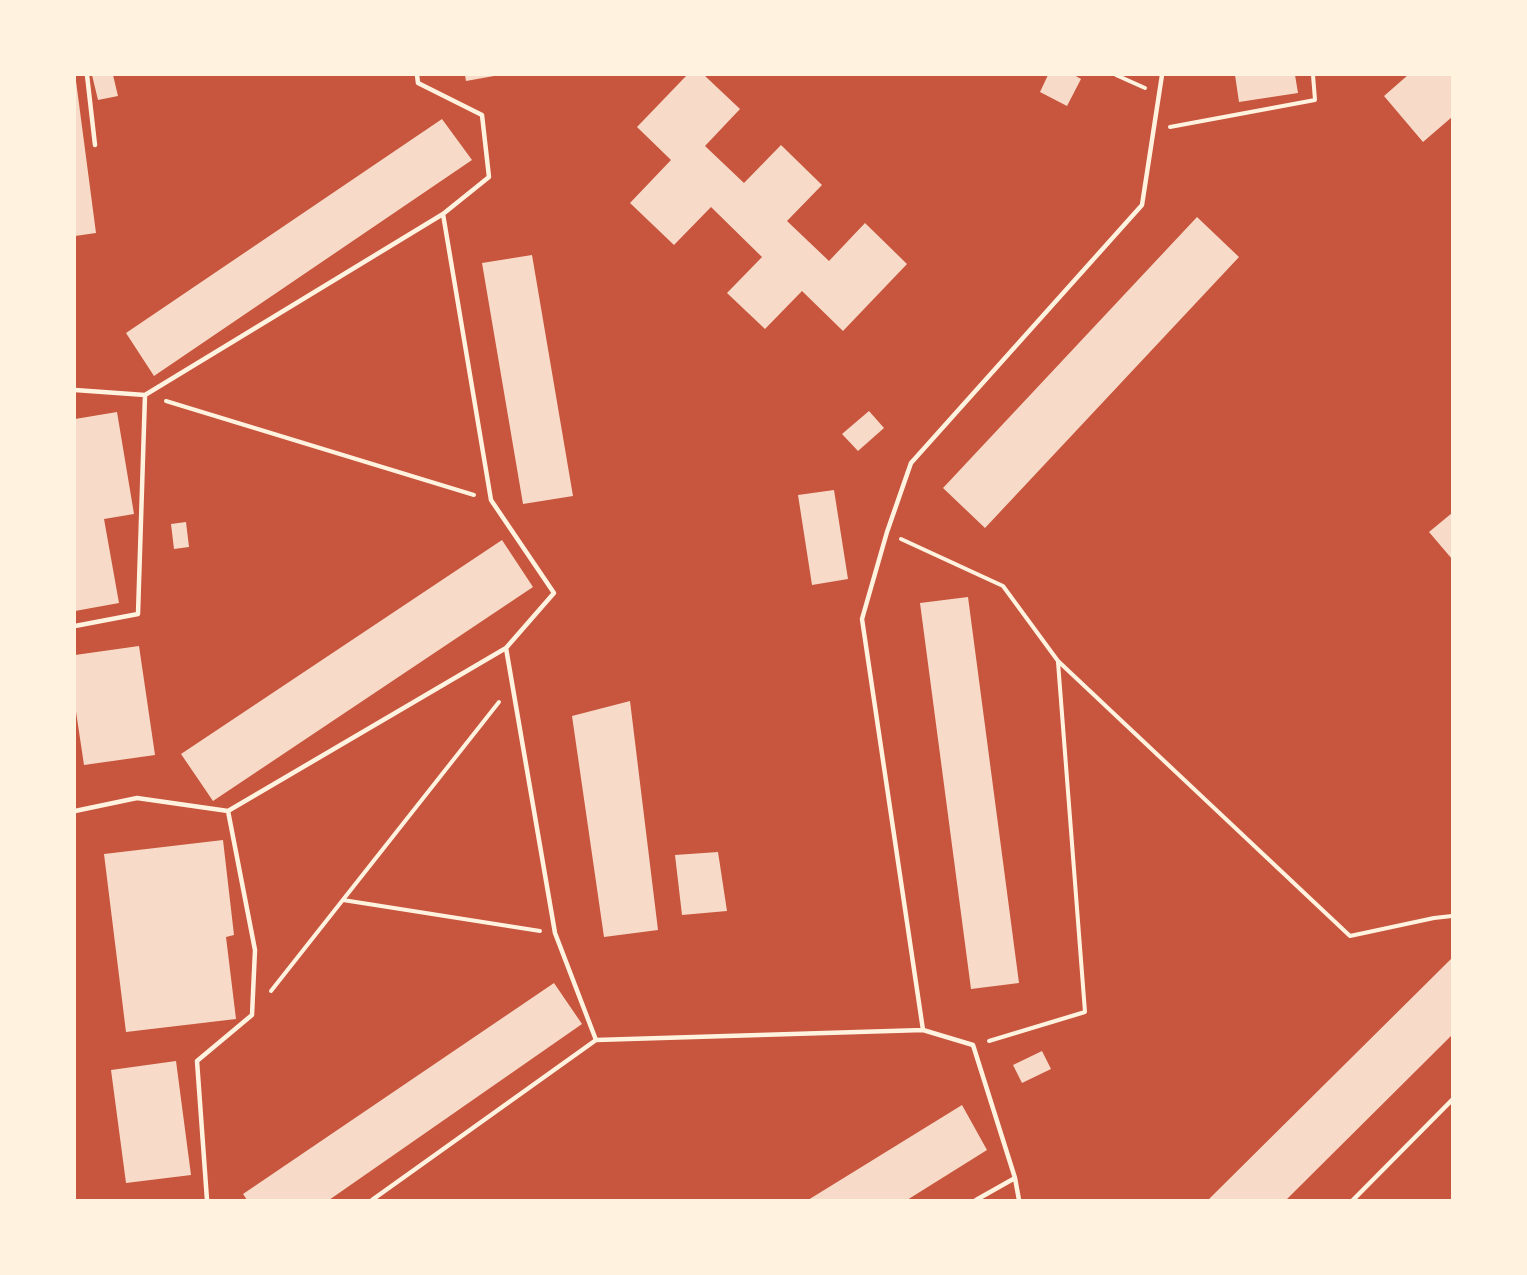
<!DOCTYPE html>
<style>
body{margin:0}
#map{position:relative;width:1527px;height:1275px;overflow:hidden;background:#c8553d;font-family:"PT Sans Narrow",sans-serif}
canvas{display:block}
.frame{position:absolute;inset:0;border:76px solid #fff3e0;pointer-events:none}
</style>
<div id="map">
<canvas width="1527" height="1275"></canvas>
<div class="frame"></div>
</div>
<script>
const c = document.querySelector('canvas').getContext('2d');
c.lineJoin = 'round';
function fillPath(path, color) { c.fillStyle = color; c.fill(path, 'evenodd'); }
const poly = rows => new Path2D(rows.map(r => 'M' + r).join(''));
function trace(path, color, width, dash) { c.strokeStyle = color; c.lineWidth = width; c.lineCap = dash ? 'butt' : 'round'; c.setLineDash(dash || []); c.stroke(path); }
fillPath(poly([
 [92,75,113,75,118,96,98,100],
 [465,75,494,75,494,76,466,81],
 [687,75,704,75,740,109,705,146,744,183,781,145,822,185,787,221,829,261,865,223,907,264,843,331,802,291,765,329,727,293,762,257,711,207,674,245,630,203,671,160,637,127],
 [1048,75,1074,75,1081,79,1067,106,1040,92],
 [1235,75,1295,75,1298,93,1239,102],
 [1408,75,1452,75,1452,117,1423,142,1384,96],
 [75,81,76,81,96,233,75,236],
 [442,119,472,160,154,376,126,333],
 [1197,217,1239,257,985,528,943,488],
 [532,255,573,496,523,504,482,263],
 [869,411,884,428,858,451,842,434],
 [117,412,134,514,104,519,119,603,75,611,75,419],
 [834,490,848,579,812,585,798,495],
 [1452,513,1452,559,1429,532],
 [186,522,189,547,174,549,171,524],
 [502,540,533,587,213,801,181,754],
 [968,597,1019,983,971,989,920,603],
 [139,646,155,755,84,765,75,705,75,655],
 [630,701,658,930,604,937,572,716],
 [223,840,234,935,226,937,236,1019,126,1032,104,854],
 [718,852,727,911,682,915,675,855],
 [1452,958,1452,1035,1286,1200,1208,1200],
 [554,983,582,1024,329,1200,247,1200,243,1194],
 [1042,1051,1051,1069,1022,1083,1013,1065],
 [176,1061,191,1175,126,1183,111,1070],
 [962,1105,987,1150,907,1200,808,1200]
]), '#f7dbc8');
trace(poly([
 [1116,75,1145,88],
 [1170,127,1315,100,1313,75],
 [166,401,474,495],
 [901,539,1003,586,1058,661,1350,936,1434,918,1452,916],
 [343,900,540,931],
 [271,991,499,702],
 [989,1041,1085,1012,1058,662]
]), '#fff3e0', 4);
trace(poly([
 [87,75,95,145],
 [75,390,145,395,443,214],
 [75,626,138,614,145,395],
 [506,648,555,933,596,1040],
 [75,811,137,798,228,811,506,648,554,593,491,500,443,214,489,177,482,115,418,83,417,75],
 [923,1030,862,619,887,532,911,463,1142,205,1162,75],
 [207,1200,197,1061,252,1015,255,950,228,811],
 [372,1200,596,1040,923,1030,973,1045,1015,1178,1019,1200],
 [976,1200,1015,1178],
 [1353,1200,1452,1100]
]), '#fff3e0', 4.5);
</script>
